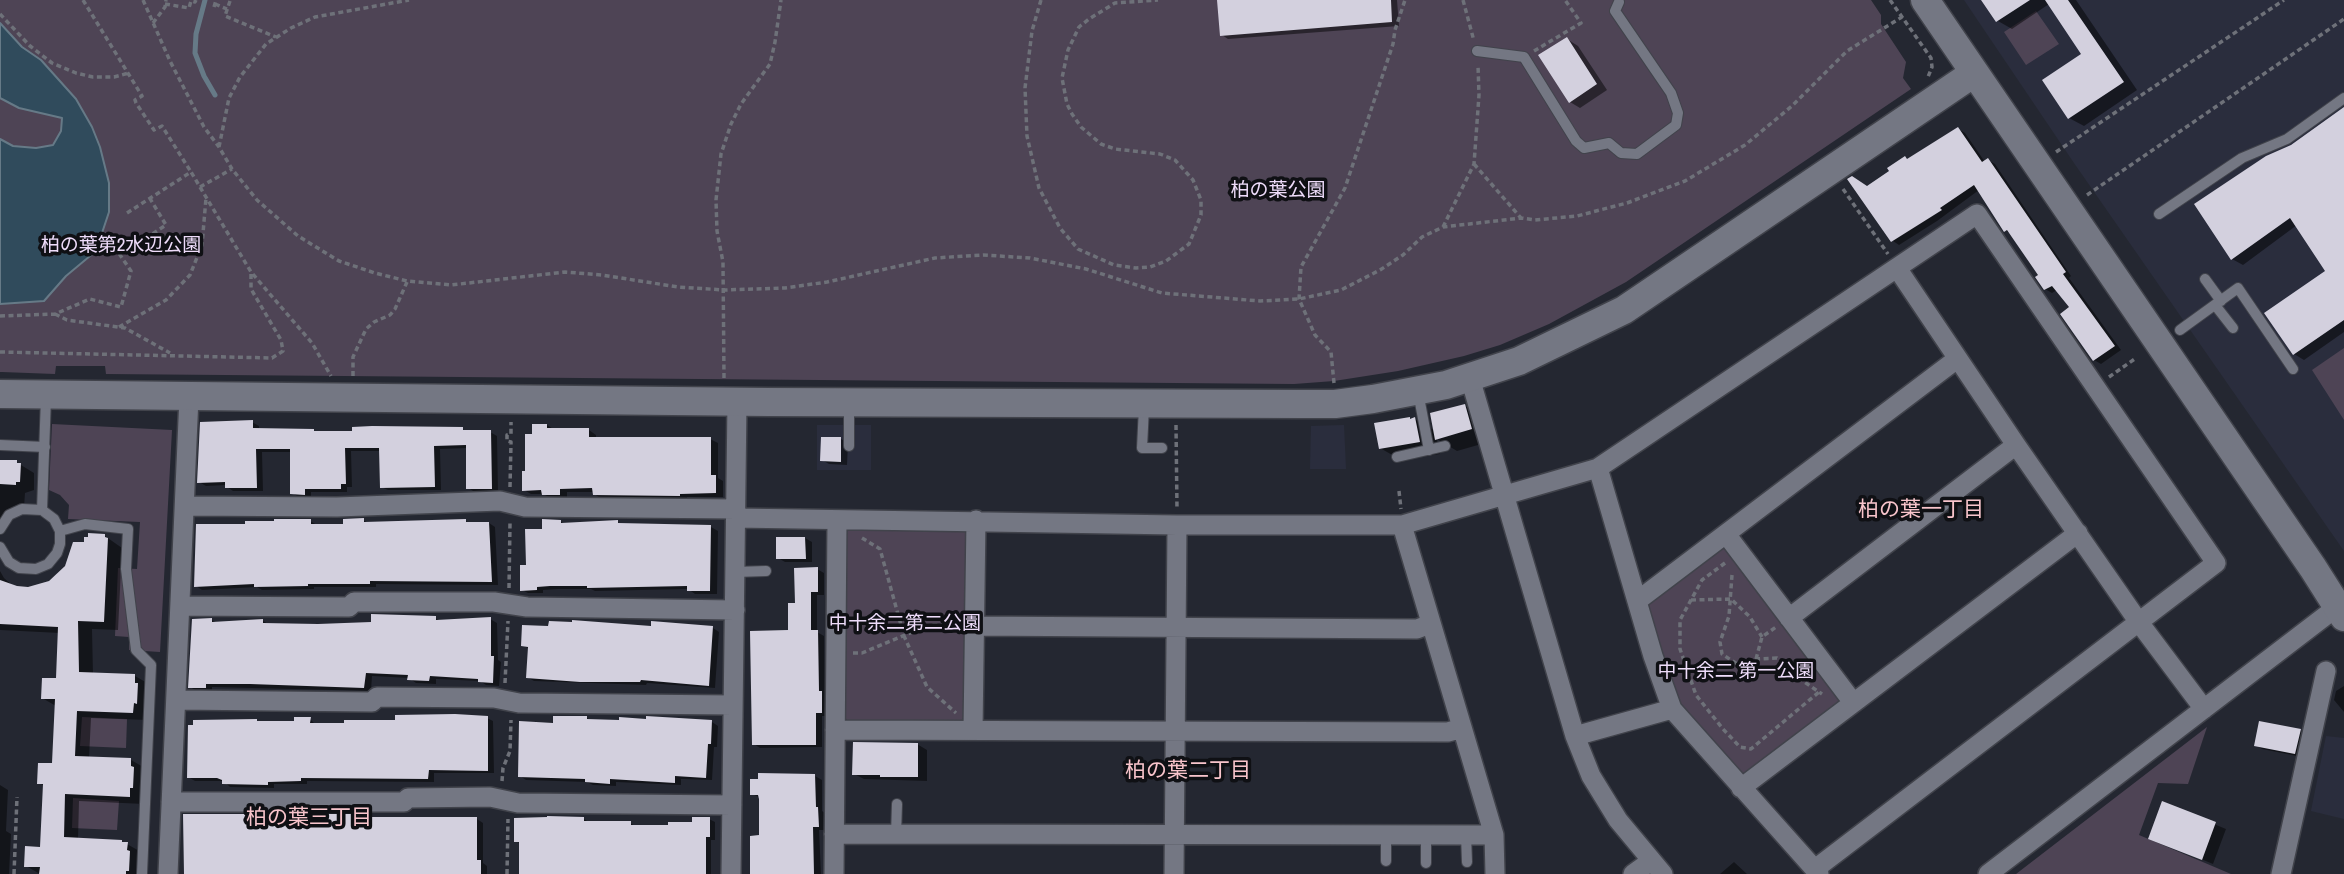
<!DOCTYPE html>
<meta charset="utf-8">
<style>
body{margin:0}
canvas{display:block;background:#242731}
</style>
<canvas width="2344" height="874"></canvas>
<script>
const c = document.querySelector('canvas').getContext('2d');
c.lineJoin = 'round';
function fillPath(path, color) { c.fillStyle = color; c.fill(path, 'evenodd'); }
const poly = rows => new Path2D(rows.map(r => 'M' + r).join(''));
function trace(path, color, width, dash) { c.strokeStyle = color; c.lineWidth = width; c.lineCap = dash ? 'butt' : 'round'; c.setLineDash(dash || []); c.stroke(path); }
function label(font, color, halo, rows, align = 'center') {
  c.font = font + ' "Archivo Narrow","Noto Sans JP",sans-serif'; c.lineWidth = 7; c.setLineDash([]); c.textBaseline = 'middle'; c.strokeStyle = halo; c.fillStyle = color; for (const [text, x, y, turn = 0] of rows) {
    c.save(); c.translate(x, y); c.rotate((+turn || 0) * Math.PI / 180); c.textAlign = isNaN(turn) ? turn : align; if (halo) c.strokeText(text, 0, 0); c.fillText(text, 0, 0); c.restore();
  }
}
fillPath(poly([
 [1964,0,2344,0,2344,551,2074,163],
 [817,425,871,425,871,470,817,470],
 [1344,425,1346,469,1310,469,1311,426],
 [2326,736,2344,738,2344,819,2311,811]
]), '#2a2d3d');
fillPath(poly([
 [0,0,1871,0,1881,15,1881,24,1906,62,1903,78,1911,89,1626,282,1549,324,1500,345,1464,356,1398,371,1334,381,1294,384,106,374,105,366,56,366,55,374,2,372,0,372],
 [2036,11,2059,44,2026,65,2004,32],
 [2344,348,2344,420,2312,370],
 [52,424,172,430,160,652,129,650,129,637,115,636,118,568,137,569,140,522,68,519,69,505,60,495,49,490],
 [850,528,961,528,968,535,966,714,961,721,847,720,842,714,843,534],
 [1719,548,1728,549,1838,695,1838,702,1744,773,1736,772,1678,709,1647,609,1649,599],
 [82,717,127,719,126,748,80,746],
 [2207,727,2188,784,2158,783,2139,835,2231,874,2016,874],
 [73,798,119,801,117,830,72,828]
]), '#4e4455');
const water = poly([
 [0,23,22,47,41,60,76,99,92,127,100,147,109,183,109,212,96,251,66,276,44,301,0,304,0,139,13,146,36,148,53,145,61,131,62,118,19,108,0,98,0,23]
]);
fillPath(water, '#304b5c');
trace(water, '#667a87', 2);
fillPath(poly([
 [1219,0,1397,0,1399,26,1228,39,1222,35],
 [1984,0,2076,0,2137,90,2084,126,2069,118,2084,55,2049,4,2012,29,1998,21],
 [1567,39,1578,46,1607,90,1580,108,1570,102],
 [2344,108,2344,332,2304,360,2294,354,2327,272,2297,225,2243,265,2232,259,2292,147],
 [1958,129,1965,133,1985,162,1988,160,1995,164,2071,276,2069,278,2121,350,2101,364,2094,360,2072,308,2057,290,2052,293,2045,289,2040,275,2013,235,2005,230,1979,190,1937,221,1899,245,1893,241,1868,188,1891,172,1905,158,1909,160],
 [1465,406,1485,418,1492,441,1457,451,1437,439,1440,454,1401,460,1380,448,1409,419,1415,419,1435,431],
 [252,422,259,426,259,430,317,433,462,429,468,432,490,432,497,436,498,492,475,492,468,488,468,448,440,449,441,490,388,490,381,487,381,451,351,451,352,487,347,487,347,492,311,492,311,497,299,497,292,493,292,452,262,452,263,491,233,491,227,487,227,485,206,486,199,482],
 [547,425,555,430,589,430,596,435,596,439,710,439,718,443,718,478,723,481,723,497,687,497,687,500,602,499,594,494,594,492,567,492,567,498,551,498,543,494,531,494,524,490,534,436],
 [841,439,848,443,847,465,829,464,822,460],
 [0,461,16,462,34,473,34,490,25,493,24,508,10,516,0,531],
 [363,520,370,524,465,521,470,523,489,523,495,527,498,585,376,584,376,587,314,587,314,589,262,590,257,587,202,590,196,586,247,526,310,521,317,525,345,526],
 [560,521,566,525,617,522,623,525,711,527,718,531,717,594,695,594,688,589,595,591,591,589,558,589,543,590,543,593,528,593,522,590,528,567,544,530],
 [105,536,122,548,118,630,92,629,93,674,135,676,149,684,147,720,91,718,89,758,131,760,145,768,144,804,79,801,78,840,122,842,127,844,141,852,143,874,40,874,26,866,42,849,45,786,39,783,54,765,56,706,42,698,57,680,60,633,0,630,0,571,4,578,14,587,39,587,50,582,85,544],
 [805,538,812,542,812,562,785,562,778,558],
 [817,569,824,573,824,595,817,595,817,632,824,636,825,695,828,696,828,716,822,716,822,747,760,748,754,744,790,632,796,604],
 [435,618,441,621,490,619,497,623,498,660,501,662,499,686,486,685,480,681,436,679,436,684,416,683,409,678,372,676,371,691,212,687,212,691,197,691,190,687,212,620,217,623,263,621,270,625,373,624],
 [550,628,713,628,719,632,715,688,647,683,646,685,534,681,527,677,529,649,523,645],
 [2344,686,2344,712,2334,700,2336,691],
 [487,718,493,721,494,773,434,773,434,782,307,781,307,784,274,784,274,788,230,787,224,781,195,781,188,777,257,721,260,723,295,723,310,719,316,725],
 [587,718,592,721,712,722,718,726,717,747,714,747,712,780,681,779,681,785,616,782,616,786,593,785,587,782,526,780,520,776,555,725],
 [2300,730,2307,734,2302,757,2262,749,2256,745],
 [917,744,927,750,927,781,864,779,854,774],
 [815,776,822,780,822,811,825,813,825,830,819,830,821,874,752,874,761,837,761,798,752,794],
 [0,785,8,790,6,831,11,834,9,874,0,874],
 [2163,803,2226,829,2213,864,2150,838],
 [359,816,364,819,477,819,483,823,483,863,487,866,487,874,185,874],
 [584,819,590,823,630,823,637,827,693,824,709,819,715,822,715,840,711,840,711,874,521,874,521,844,516,841],
 [1734,862,1747,874,1720,874]
]), '#0007');
trace(poly([
 [205,0,196,34,195,53,204,76,215,95]
]), '#667a87', 5);
fillPath(poly([
 [1217,0,1391,0,1392,22,1220,36],
 [1981,0,2030,0,1996,22],
 [2045,0,2068,0,2124,82,2068,119,2042,80,2081,54],
 [1567,37,1597,84,1569,103,1538,55],
 [2344,107,2344,320,2293,355,2264,313,2325,271,2290,218,2231,260,2194,204,2266,156,2291,145],
 [1958,127,1982,162,1988,158,2066,272,2063,274,2115,346,2093,361,2060,314,2069,307,2052,286,2044,290,2035,277,2038,275,2007,230,2004,232,1974,185,1940,208,1942,210,1891,242,1847,179,1852,176,1867,186,1889,171,1887,168,1905,156,1907,159],
 [1465,404,1472,429,1435,440,1430,413],
 [1410,417,1410,419,1415,417,1420,442,1379,449,1374,423],
 [253,420,253,428,314,429,314,431,352,431,352,427,372,426,463,427,463,430,491,430,492,489,466,489,466,445,434,446,435,487,380,488,379,448,345,448,346,484,341,484,341,489,305,489,305,495,290,494,290,449,256,449,257,488,225,488,225,482,197,483,200,422],
 [532,424,547,424,547,428,589,428,589,437,711,437,711,475,716,475,716,493,680,494,680,496,593,495,592,488,560,489,560,495,542,495,541,490,522,491,522,471,525,471,525,434,532,434],
 [821,437,841,437,841,462,820,461],
 [0,460,17,460,17,463,21,463,20,482,16,482,16,485,0,484],
 [364,518,364,522,466,519,466,522,489,522,492,582,370,581,370,584,308,584,308,586,254,587,254,584,194,587,196,524,245,524,245,521,274,521,274,519,311,519,311,524,343,524,343,519],
 [542,519,561,520,561,523,618,520,618,523,711,525,710,591,687,591,687,586,587,588,587,586,550,586,537,587,537,590,520,591,520,565,526,565,525,529,542,529],
 [88,533,105,534,105,537,108,538,104,622,78,621,79,672,135,674,135,683,138,683,137,704,134,703,133,713,77,711,75,756,131,758,131,766,134,767,133,788,130,788,130,797,65,794,64,837,122,840,122,842,128,842,127,850,130,851,129,871,126,871,126,874,39,874,40,867,24,867,25,846,40,847,43,784,37,784,38,763,52,763,55,699,41,699,42,678,56,678,58,627,0,624,0,580,17,586,28,587,49,581,65,566,73,542,84,542,84,537,88,537],
 [776,537,805,537,806,559,776,559],
 [818,567,818,592,811,592,811,630,818,630,819,691,822,691,822,713,816,713,816,745,752,745,750,631,788,630,788,603,795,603,794,568],
 [371,614,436,616,436,620,491,617,491,656,494,656,493,683,478,682,478,679,430,676,429,681,407,680,408,675,366,673,364,688,250,684,206,684,206,688,188,688,192,619,212,618,212,622,263,619,263,623,318,624,371,622],
 [572,620,651,626,651,621,713,626,709,686,641,680,640,682,580,682,526,678,528,647,521,646,522,625,548,626,549,621,572,622],
 [455,714,488,716,488,771,429,770,428,779,301,778,301,781,268,782,268,785,222,784,222,780,217,778,187,778,188,725,193,725,193,720,257,719,257,721,294,721,294,717,311,717,310,723,344,723,344,720,395,720,395,715],
 [553,716,587,716,587,719,619,720,619,717,646,719,646,716,712,720,711,744,708,744,706,778,675,776,675,783,610,779,610,784,585,782,585,779,518,777,519,721,553,723],
 [2259,721,2301,729,2295,754,2254,746],
 [853,742,918,743,918,777,880,777,880,775,852,775],
 [758,773,815,774,816,807,818,807,819,827,813,827,814,874,750,874,750,836,759,835,759,799,758,795,750,795,750,779,758,779],
 [2162,801,2216,822,2202,860,2148,839],
 [183,814,360,814,360,817,477,817,477,860,481,860,481,874,184,874],
 [547,816,584,817,584,821,631,821,631,825,668,825,668,822,692,822,692,817,710,817,710,837,706,837,706,874,519,874,519,842,514,842,514,818,547,817]
]), '#d3d0de');
const lane = poly([
 [1477,51,1524,57,1576,141,1584,148,1609,143,1621,153,1637,154,1676,125,1678,113,1671,93,1615,11,1619,2],
 [2159,214,2242,158,2287,139,2344,98],
 [2205,279,2221,301],
 [2215,305,2233,328],
 [2180,330,2238,288,2293,369],
 [1418,392,1429,450],
 [849,406,849,446],
 [1144,407,1142,448,1162,448],
 [0,445,45,447],
 [1397,457,1445,446],
 [42,510,46,397],
 [0,529,9,515,22,509,42,510,54,519,60,531,60,544,57,553,48,564,36,569,19,568,9,562,0,547],
 [60,531,85,524,128,529,126,569,136,650,151,665,142,874],
 [735,572,766,571],
 [896,835,897,804],
 [1466,835,1467,862],
 [1386,861,1386,836],
 [1426,863,1426,836]
]);
const street = poly([
 [1897,268,2016,445,2138,621,2204,709],
 [1470,378,1575,736,1591,776,1618,820,1663,874],
 [1598,468,1653,656,1672,709,1819,874],
 [186,506,337,507,500,501,525,507,736,509],
 [736,518,1177,525,1402,525,1598,468,1977,214,2216,563,1815,869],
 [1402,525,1494,835,1495,874],
 [1726,534,1852,701],
 [1637,601,1957,359],
 [180,606,349,607,354,602,494,602,527,607,735,610],
 [1789,618,2016,445],
 [975,626,1417,629,1430,624],
 [176,700,372,702,377,697,494,698,519,703,733,705],
 [835,730,1448,732,1462,728],
 [973,730,976,520],
 [1575,736,1672,709],
 [1741,788,2078,533],
 [171,802,404,802,408,798,490,797,518,803,732,805],
 [834,834,1494,835],
 [168,874,189,397],
 [731,874,737,402],
 [834,874,837,521],
 [1174,874,1177,525],
 [1633,874,1651,861],
 [1988,874,2337,607],
 [2281,874,2326,671]
]);
const secondary = poly([
 [1925,0,2313,568,2344,617],
 [0,394,768,402,1298,404,1335,404,1373,399,1446,385,1519,361,1624,310,1974,73]
]);
trace(lane, '#41434b', 12);
trace(street, '#41434b', 22);
trace(secondary, '#41434b', 31);
trace(poly([
 [83,0,142,96,135,100,136,103,154,130,162,126,191,172],
 [143,0,170,61,204,127,219,147,232,169,257,200,298,236,339,261,375,273,407,281,451,285,565,272,602,275,678,287,724,290,785,288,827,282,935,258,983,255,1030,258,1086,269,1162,293,1260,301,1299,299,1341,290,1380,270,1403,255,1422,237,1443,227,1521,218,1535,220,1577,216,1627,203,1685,181,1745,145,1792,106,1847,51,1902,17],
 [1041,0,1032,31,1025,88,1027,136,1039,188,1060,228,1078,249,1114,265,1136,268,1150,267,1166,261,1189,244,1201,215,1201,200,1193,180,1175,160,1160,154,1115,149,1101,144,1081,127,1072,114,1067,104,1062,78,1068,50,1079,27,1089,19,1115,3,1158,0],
 [1463,0,1474,41],
 [1890,0,1931,58,1932,67,1928,77],
 [230,1,225,16,276,37],
 [165,4,189,8,191,1,195,2,196,0],
 [215,4,227,9],
 [214,7,216,0],
 [0,14,30,46,52,63,76,73,93,77,114,77,129,73],
 [153,23,165,7,166,0],
 [1534,51,1581,23,1565,0],
 [219,147,229,98,240,77,266,44,291,28,315,17,409,0],
 [2056,152,2284,0],
 [1474,164,1521,218],
 [200,187,232,169],
 [1843,189,1888,254],
 [2087,195,2344,19],
 [127,213,191,172,251,272,312,343,331,376],
 [1443,227,1474,164,1479,95,1478,65],
 [55,314,67,320,125,328,170,353],
 [0,316,55,314,90,299,121,307,131,271,120,255,166,225,149,197],
 [119,327,166,300,190,275,202,245,206,198],
 [0,352,272,358,283,351,281,340,251,289,251,272],
 [353,376,353,357,366,329,374,322,390,315,395,309,407,282],
 [2109,377,2136,358],
 [724,378,723,262,717,231,716,200,721,154,731,124,741,104,770,64,775,42,781,0],
 [1334,383,1331,352,1315,335,1299,299,1301,267,1345,188,1393,44,1395,30,1405,0],
 [1176,425,1177,509],
 [510,487,511,442,507,441,507,435,511,434,511,422],
 [1399,491,1401,509],
 [862,538,880,549,904,636,927,687,956,713],
 [1725,563,1702,580,1680,620,1680,649,1696,695,1723,729,1740,747,1751,749,1819,692],
 [1732,575,1729,616,1720,642,1722,654,1740,666,1756,659,1777,658,1794,675,1822,694],
 [509,588,510,523],
 [1691,600,1731,599,1750,617,1762,637],
 [853,653,862,653,929,625,959,625],
 [1756,659,1762,637,1776,627],
 [505,683,508,621],
 [502,781,503,768,510,751,511,720],
 [14,874,17,797],
 [507,874,508,819]
]), '#6e7179', 3.5, [5, 3.5]);
trace(lane, '#747783', 10);
trace(street, '#747783', 19);
trace(secondary, '#747783', 28);
label('19px', '#eedcfa', '#0f1014', [
 ["柏の葉公園",1278,191],
 ["柏の葉第2水辺公園",121,246],
 ["中十余二第二公園",905,624],
 ["中十余二 第一公園",1736,672]
]);
label('21px', '#f8c4cb', '#0f1014', [
 ["柏の葉一丁目",1921,510],
 ["柏の葉二丁目",1188,771],
 ["柏の葉三丁目",309,818]
]);
</script>
